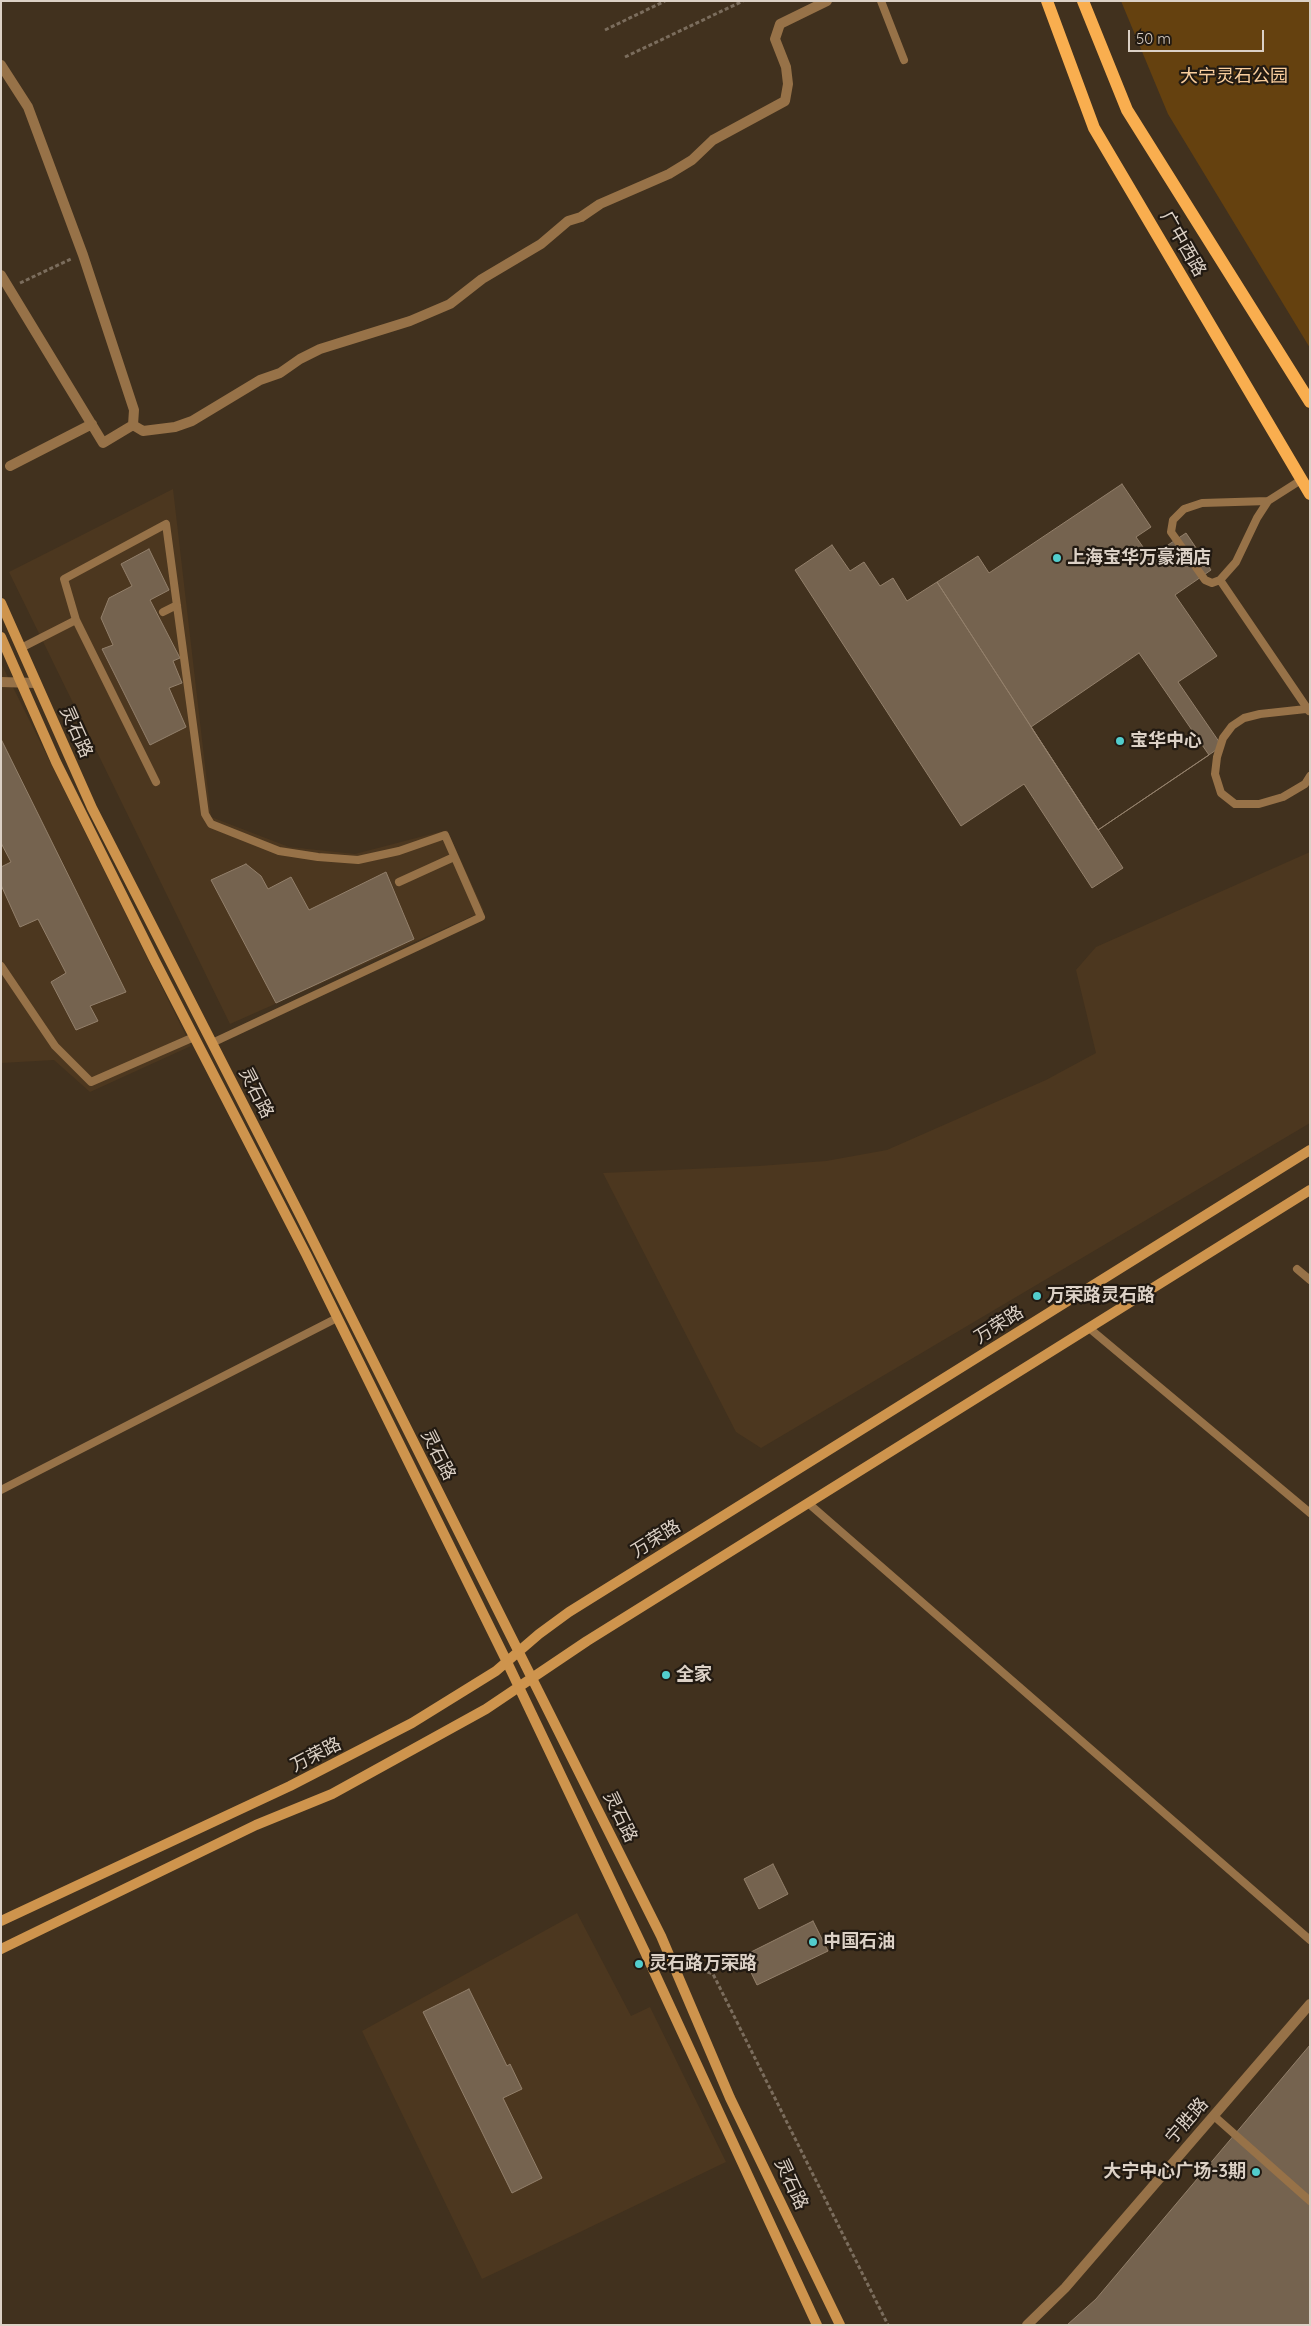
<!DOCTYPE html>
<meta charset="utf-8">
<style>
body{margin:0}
#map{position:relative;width:1311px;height:2326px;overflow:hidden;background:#41311e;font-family:Quicksand,sans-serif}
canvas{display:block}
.frame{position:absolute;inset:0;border:2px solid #dcd1c6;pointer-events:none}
.scale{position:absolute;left:1128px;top:30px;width:136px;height:22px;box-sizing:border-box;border:2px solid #dcd1c6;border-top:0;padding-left:6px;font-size:15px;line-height:18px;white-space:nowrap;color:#dcd1c6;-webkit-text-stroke:4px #221a12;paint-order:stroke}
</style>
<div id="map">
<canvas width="1311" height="2326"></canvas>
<div class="frame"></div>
<div class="scale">50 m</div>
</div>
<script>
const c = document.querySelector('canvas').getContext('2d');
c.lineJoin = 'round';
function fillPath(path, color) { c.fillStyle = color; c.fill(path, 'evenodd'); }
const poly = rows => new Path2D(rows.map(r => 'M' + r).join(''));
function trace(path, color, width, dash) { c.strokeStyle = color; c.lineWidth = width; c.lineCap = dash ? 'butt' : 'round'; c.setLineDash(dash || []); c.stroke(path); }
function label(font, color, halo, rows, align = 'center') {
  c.font = font + ' Quicksand,"Noto Sans SC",sans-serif'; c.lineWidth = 4.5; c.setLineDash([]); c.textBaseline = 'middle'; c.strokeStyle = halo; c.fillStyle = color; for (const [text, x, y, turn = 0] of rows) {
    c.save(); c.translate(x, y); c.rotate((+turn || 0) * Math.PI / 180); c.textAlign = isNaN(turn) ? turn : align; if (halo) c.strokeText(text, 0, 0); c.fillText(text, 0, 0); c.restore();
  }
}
fillPath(poly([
 [173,489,211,817,289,847,355,854,447,830,484,911,230,1024,9,572],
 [1,663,191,1046,90,1092,54,1060,1,1063],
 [1310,852,1310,1123,761,1448,736,1432,603,1173,759,1166,826,1161,887,1150,1046,1080,1096,1053,1076,970,1096,947],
 [577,1913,631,2016,650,2007,726,2162,482,2279,362,2031]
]), '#4c371f');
fillPath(poly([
 [1121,1,1310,1,1310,348,1168,114]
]), '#65410f');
const building = poly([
 [1122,484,1151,527,1136,537,1150,557,1186,533,1211,570,1175,595,1217,656,1178,682,1222,746,1098,830,937,582,978,556,989,573,1122,484],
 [832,545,850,571,864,562,880,586,893,578,907,601,937,582,1123,868,1092,888,1024,784,961,826,795,570,832,545],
 [149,549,169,590,150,600,180,658,173,661,182,683,169,688,186,727,150,745,102,649,113,645,101,618,109,598,132,586,121,564,149,549],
 [1139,653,1209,755,1098,830,1031,727,1139,653],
 [1,739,126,992,90,1006,98,1021,76,1030,51,982,66,973,38,919,20,927,1,885,1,867,11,862,1,843,1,739],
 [246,864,261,876,268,889,291,877,309,910,386,872,414,939,276,1003,211,880,246,864],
 [773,1864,788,1894,759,1909,744,1879,773,1864],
 [813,1921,828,1951,757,1985,743,1956,813,1921],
 [469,1989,507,2066,510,2064,522,2089,503,2098,542,2178,512,2193,423,2012,469,1989],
 [1310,2045,1310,2325,1067,2325,1096,2299,1310,2045]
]);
fillPath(building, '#75634f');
trace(building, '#93806b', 1);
trace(poly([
 [605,30,665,1],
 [625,57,743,1],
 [20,283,71,259],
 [689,1966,713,1974,888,2325]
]), '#7b6d5d', 3, [4, 2.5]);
trace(poly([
 [881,1,904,60],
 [1268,501,1257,518,1236,562,1220,580,1212,583,1205,580,1171,532,1173,520,1184,509,1202,503,1268,501,1301,480],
 [1220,580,1309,711],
 [163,612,177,605],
 [76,620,64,579,166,524,205,814,211,824,279,851,318,857,358,860,399,851,445,835,481,917,212,1043],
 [21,648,76,620,156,782],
 [1306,709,1260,714,1244,718,1232,726,1223,738,1217,757,1215,774,1221,793,1235,804,1259,804,1283,797,1305,784,1310,776],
 [399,882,454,857],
 [1,966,55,1046,91,1082,194,1037],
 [1297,1269,1310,1280],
 [1089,1328,1310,1513],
 [1,1490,337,1318],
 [808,1503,1310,1940],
 [1214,2116,1310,2201]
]), '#977248', 8);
trace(poly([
 [1,65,28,107,83,255,134,410,133,425,103,443,1,275],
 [133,425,143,431,175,427,192,421,260,380,280,373,300,359,320,349,410,321,450,304,482,279,541,244,568,221,581,217,600,204,669,174,692,160,713,140,785,101,788,84,786,67,775,39,780,24,827,1],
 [10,466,92,424],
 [1,682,36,683]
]), '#977248', 10);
trace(poly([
 [1027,2325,1065,2288,1310,2004]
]), '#977248', 10);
trace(poly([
 [1,603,92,808,301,1217,661,1936,730,2098,840,2325],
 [1,637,56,762,154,959,306,1254,507,1662,645,1952,817,2325],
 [1,1921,290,1786,412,1723,496,1671,539,1634,569,1612,1310,1150],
 [1,1949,256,1825,332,1794,486,1709,587,1641,1310,1190]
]), '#ce944d', 10);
trace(poly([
 [1047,1,1094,128,1310,494],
 [1083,1,1127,110,1310,402]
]), '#f9ae4f', 12);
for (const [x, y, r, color] of [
 [1057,558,5,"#52cdcd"],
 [1120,741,5,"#52cdcd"],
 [1037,1296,5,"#52cdcd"],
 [666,1675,5,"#52cdcd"],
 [813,1942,5,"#52cdcd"],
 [639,1964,5,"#52cdcd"],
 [1256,2172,5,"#52cdcd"]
]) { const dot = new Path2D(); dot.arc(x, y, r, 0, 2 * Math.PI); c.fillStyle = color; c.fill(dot); trace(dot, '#221a12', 2); }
label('18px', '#face9d', '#221a12', [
 ["大宁灵石公园",1234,77]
]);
label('18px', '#dcd1c6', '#221a12', [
 ["广中西路",1183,244,60],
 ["灵石路",76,732,66],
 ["灵石路",256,1093,63],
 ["万荣路",999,1325,-32],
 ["灵石路",438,1455,63],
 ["万荣路",656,1539,-32],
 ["万荣路",316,1755,-27],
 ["灵石路",620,1817,64],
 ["宁胜路",1187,2121,-49],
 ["灵石路",791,2184,65]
]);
label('bold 18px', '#dcd1c6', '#221a12', [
 ["上海宝华万豪酒店",1067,558],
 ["宝华中心",1130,741],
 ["万荣路灵石路",1047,1296],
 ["全家",676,1675],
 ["中国石油",823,1942],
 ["灵石路万荣路",649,1964],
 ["大宁中心广场-3期",1246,2172,"right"]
], 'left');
</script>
